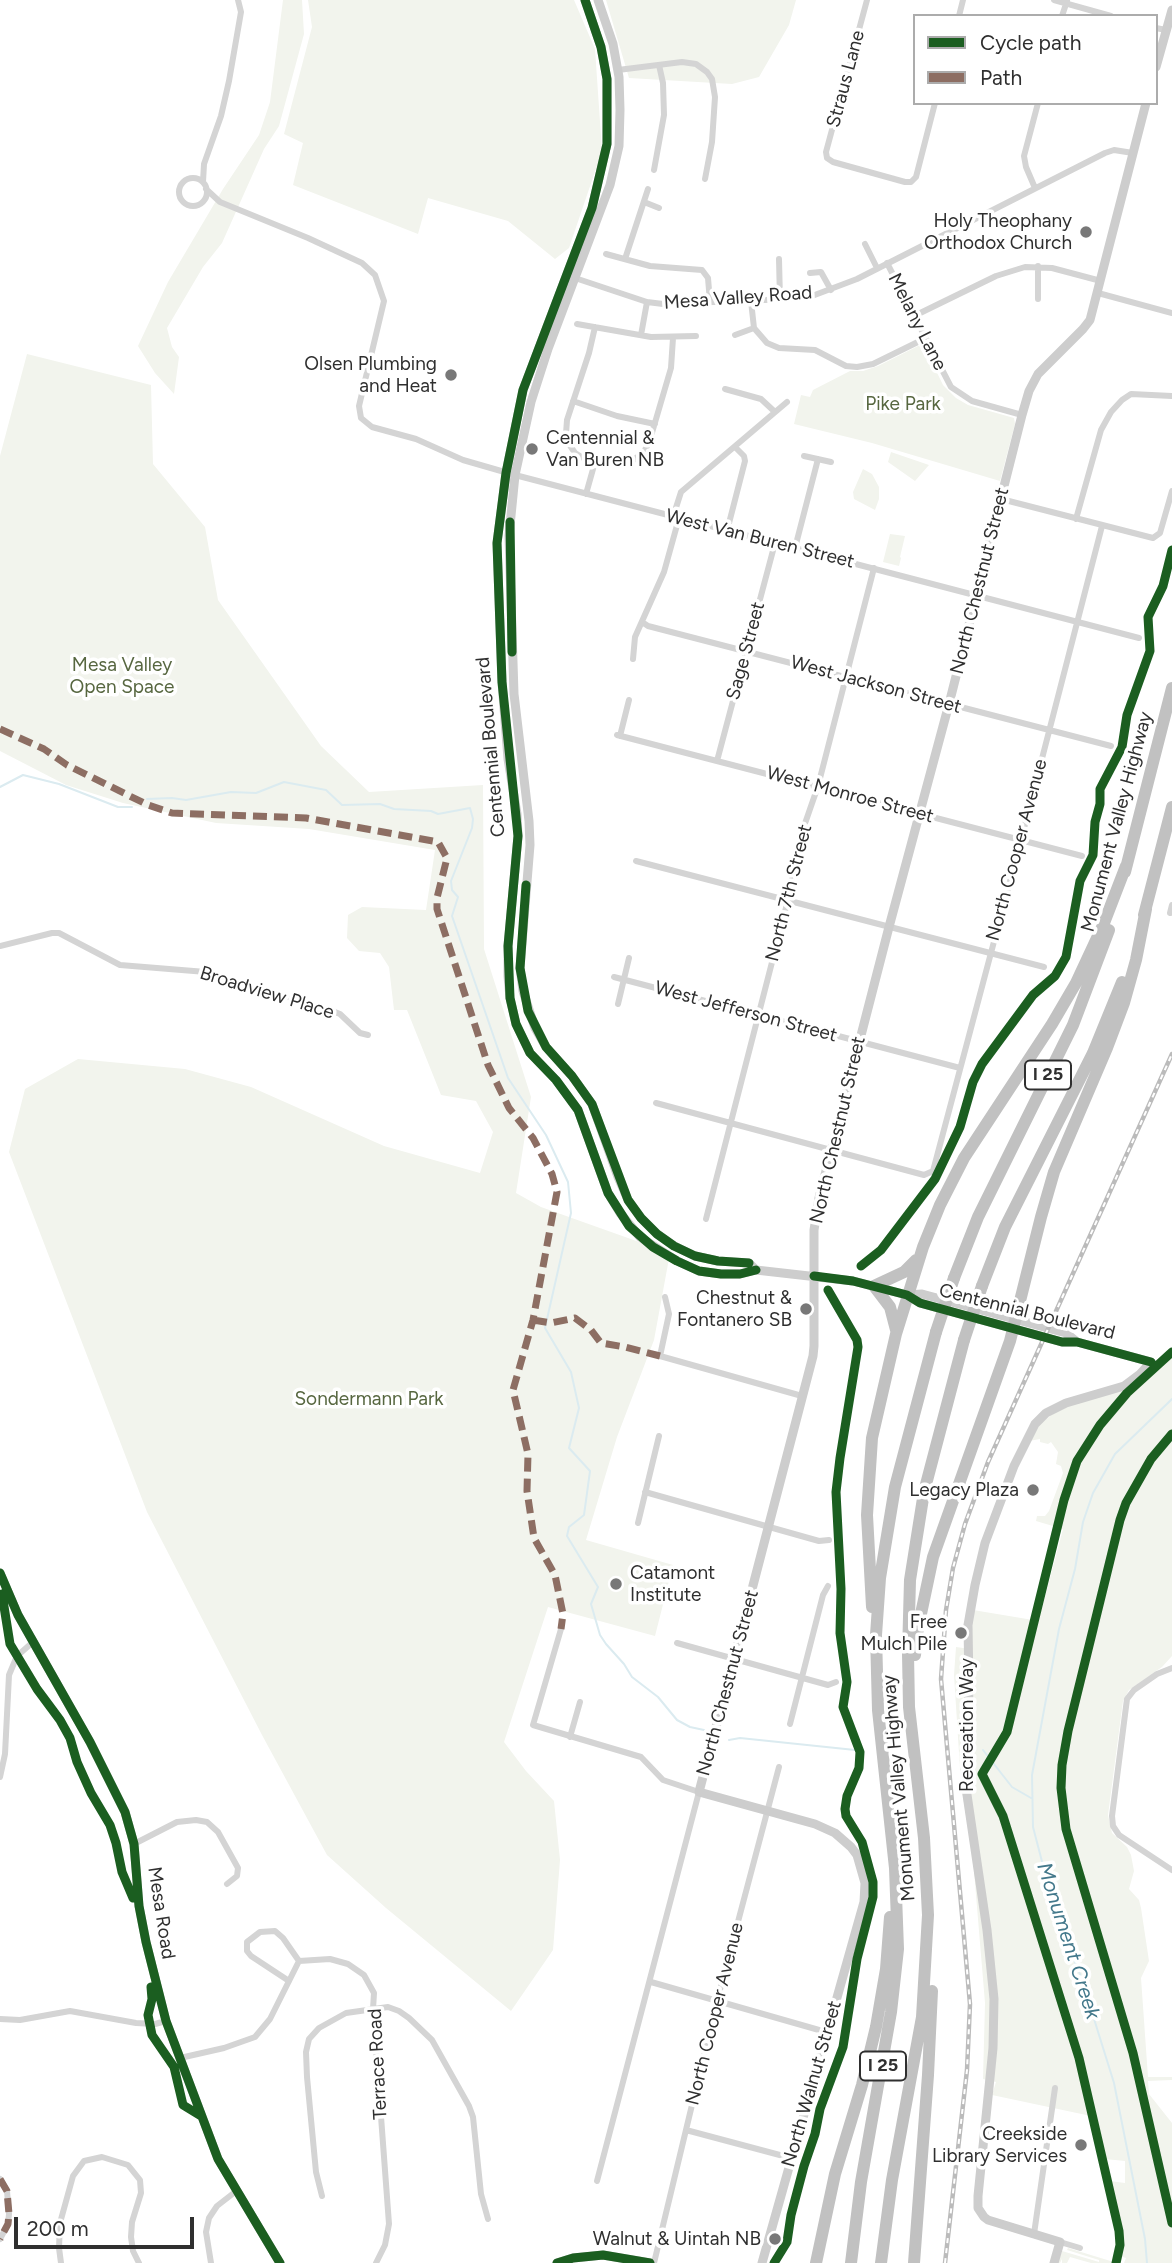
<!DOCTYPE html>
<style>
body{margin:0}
#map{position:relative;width:1172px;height:2263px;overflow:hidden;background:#fff;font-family:Figtree,sans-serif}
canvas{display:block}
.legend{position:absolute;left:913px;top:14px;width:245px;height:91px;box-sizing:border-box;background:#fff;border:2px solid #acacac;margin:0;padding:9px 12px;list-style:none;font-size:21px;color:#2f2f2f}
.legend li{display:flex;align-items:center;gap:14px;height:35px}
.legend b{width:35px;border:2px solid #acacac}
.scale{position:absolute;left:14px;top:2217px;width:180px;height:32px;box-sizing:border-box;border:4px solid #2f2f2f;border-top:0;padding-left:9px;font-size:21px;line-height:24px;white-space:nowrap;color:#2f2f2f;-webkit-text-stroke:5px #fff;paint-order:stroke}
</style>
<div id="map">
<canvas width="1172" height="2263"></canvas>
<ul class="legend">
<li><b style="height:9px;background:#1b5e20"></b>Cycle path</li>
<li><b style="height:9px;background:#8d6e63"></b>Path</li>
</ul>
<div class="scale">200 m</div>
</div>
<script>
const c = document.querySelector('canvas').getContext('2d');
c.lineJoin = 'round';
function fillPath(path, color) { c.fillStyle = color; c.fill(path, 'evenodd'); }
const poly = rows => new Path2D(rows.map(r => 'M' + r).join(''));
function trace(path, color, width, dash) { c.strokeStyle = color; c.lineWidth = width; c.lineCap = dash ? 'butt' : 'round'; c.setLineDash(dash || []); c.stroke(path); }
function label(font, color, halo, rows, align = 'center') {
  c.font = font + ' Figtree,sans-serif'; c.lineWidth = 7; c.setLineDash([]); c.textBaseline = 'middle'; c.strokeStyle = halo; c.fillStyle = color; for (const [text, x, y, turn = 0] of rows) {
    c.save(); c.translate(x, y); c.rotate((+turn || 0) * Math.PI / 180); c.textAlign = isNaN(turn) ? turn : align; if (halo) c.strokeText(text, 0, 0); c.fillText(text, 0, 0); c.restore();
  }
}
fillPath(poly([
 [283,0,302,0,304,34,279,126,264,149,222,243,203,267,167,328,172,347,179,357,174,394,155,373,138,346,168,282,223,189,259,135,270,102],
 [308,0,574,0,595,49,602,151,569,248,555,259,508,221,428,198,418,234,293,185,303,143,284,134,312,27],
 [606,0,796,0,789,25,759,77,732,84,629,78],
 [920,345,924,346,943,385,956,398,968,405,1014,418,1015,424,1000,481,872,443,794,424,801,395,810,397,813,390,850,371,863,371,878,366],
 [27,354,151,385,153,464,205,527,218,600,321,746,369,792,483,785,484,949,531,1097,516,1193,541,1207,670,1253,654,1340,617,1437,586,1540,673,1565,655,1636,548,1607,504,1742,526,1771,554,1801,560,1860,553,1950,511,2011,386,1908,327,1855,262,1735,147,1512,9,1152,25,1089,78,1059,185,1069,251,1087,384,1146,480,1173,493,1132,476,1101,441,1095,407,1010,394,1010,389,967,380,953,359,951,347,938,348,915,362,907,426,910,435,850,309,829,216,823,123,803,66,785,0,751,0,456],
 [891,452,929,465,915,481,888,462],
 [863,469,872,474,879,487,879,499,875,510,854,499,853,492],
 [890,534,905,536,900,557,901,558,899,566,883,562],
 [1172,1353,1172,1656,1162,1667,1129,1690,1123,1701,1108,1815,1112,1833,1127,1847,1131,1855,1134,1871,1129,1889,1139,1900,1141,1908,1149,1961,1141,1978,1148,2077,1172,2077,1172,2080,1148,2081,1149,2094,1172,2123,1172,2263,1124,2263,1126,2258,1120,2256,1120,2223,1110,2181,1125,2183,1125,2161,1105,2159,1100,2132,1094,2131,1091,2116,992,2095,996,2082,983,2079,985,2003,973,1859,961,1784,954,1675,956,1647,970,1649,973,1610,1033,1620,1023,1660,1028,1661,1063,1529,1036,1521,1037,1516,1045,1516,1049,1511,1063,1473,1061,1466,1056,1464,1058,1452,1051,1442,1048,1444,1040,1442,1040,1439,1029,1441,1039,1425,1054,1413,1072,1405,1130,1387,1135,1391],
 [1068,2248,1117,2263,1091,2263,1070,2257,1067,2263,1062,2263,1062,2259,1060,2263,1058,2263,1062,2251,1099,2262,1099,2260,1067,2250]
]), '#f2f4ed');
trace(poly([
 [0,787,23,775,59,784,118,807,132,807],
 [147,799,172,798,186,800,231,792,256,793,284,782,326,790,342,805,380,804,394,809,431,811,438,814,470,808,473,819,472,828,451,881,452,890,458,897,452,916,508,1078,546,1135,568,1182,571,1213,545,1328,571,1372,579,1408,569,1448,590,1471,584,1515,569,1527,567,1536,598,1587,591,1604,600,1635,606,1644,624,1664,632,1677,658,1697,677,1720,690,1727,704,1730],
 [729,1740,740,1738,855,1750],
 [983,1750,1012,1787,1031,1798],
 [1147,2263,1145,2239,1114,2083,1080,1974,1057,1919,1033,1827,1032,1775,1059,1629,1075,1569,1083,1522,1093,1493,1115,1454,1172,1399]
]), '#dbebf0', 2);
trace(poly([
 [867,0,826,152,827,158,833,162,905,182,911,182,916,177,935,103],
 [1054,0,1111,16],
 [959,16,963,0],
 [1062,16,1067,1],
 [1156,28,1166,30],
 [618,70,682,62,696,64,707,72,712,79,715,97,712,142,705,179],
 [654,170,664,115,663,83,659,65],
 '179 192a14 14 0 1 1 28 0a14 14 0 1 1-28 0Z',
 [203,182,204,164,221,116,229,81,241,12,238,0],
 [1035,188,1026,167,1024,156,1038,103],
 [206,189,220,202,308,238,362,263,375,275,384,301,359,406,361,418,372,427,416,439,463,460,515,475,1139,638],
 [644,202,659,208],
 [865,244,877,268],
 [606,254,650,266,702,270,708,278,710,302],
 [625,259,648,189],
 [779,259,780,300],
 [887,263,951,387,972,401,1022,415],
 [810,273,821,272,831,290],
 [572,277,647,302,663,304,790,299,812,296,857,279,1105,153,1114,150,1133,153],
 [1098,293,1172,313],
 [1038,299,1038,266],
 [751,301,754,328,767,343,779,348,815,350,846,366,857,367,873,364,926,338],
 [914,316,996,276,1025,267,1052,268,1101,281],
 [577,324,651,337,696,336],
 [595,327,589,353,567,420,566,434,569,444,575,453,585,459,606,464,620,464,632,461,643,453,649,443,671,368,673,338],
 [641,335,647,302],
 [735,335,754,328],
 [725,389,761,399,775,412],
 [573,401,617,416,655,424],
 [804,456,831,462],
 [586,494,595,462],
 [1001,499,1153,538,1160,533,1172,491],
 [673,517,681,492,787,402],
 [1076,519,1101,430,1111,412,1122,400,1131,394,1172,396],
 [727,531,745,461,744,456,735,447],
 [795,548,818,459],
 [642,622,648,626,1111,746],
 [633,659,635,637,664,572,679,518],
 [617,735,1082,856],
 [620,736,629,700],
 [717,761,775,543],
 [636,861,1044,967],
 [1170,913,1172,905],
 [0,946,52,933,59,933,120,965,206,972,330,1010,340,1014,360,1033,368,1035],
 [614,977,960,1068],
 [618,1004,629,958],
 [656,1103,924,1175,933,1171,1021,840,1102,526],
 [706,1219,788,900,801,835,818,786,874,568],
 [665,1297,669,1314,660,1356,802,1396],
 [645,1492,819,1541,829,1540],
 [638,1523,659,1436],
 [561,1629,533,1725,641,1757,663,1780,699,1792,597,2181],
 [677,1643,828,1685,836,1682],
 [1172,1668,1157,1674,1134,1690,1127,1699,1112,1816,1113,1826,1119,1835,1172,1870],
 [790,1724,823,1595,828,1586],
 [570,1737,580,1702],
 [0,1777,5,1754,9,1675,17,1656,33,1642],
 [134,1844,177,1822,196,1820,207,1822,218,1832,238,1868,237,1876,227,1884],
 [299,1961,330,1959,348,1964,364,1975,374,1993,373,2009,389,2224,385,2245,376,2263],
 [289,1981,251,1956,247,1951,247,1942,260,1932,275,1931,283,1938,299,1961],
 [651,1982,826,2032],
 [0,2019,20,2020,70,2011,136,2023,155,2024,166,2021],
 [180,2058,224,2048,255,2037,270,2019,299,1961],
 [686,2130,791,2158],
 [0,2179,7,2191,9,2214,8,2224,0,2239],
 [322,2196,316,2172,307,2077,306,2052,309,2039,319,2028,346,2013,388,2007,399,2011,409,2018,432,2040,469,2106,473,2117,481,2194,488,2219],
 [1034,2234,1055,2088],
 [1060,2242,1080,2248],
 [61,2263,59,2248,60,2223,73,2176,84,2161,102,2157,128,2165,140,2180,141,2193,132,2222,131,2237,133,2251,139,2263],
 [211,2263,206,2232,209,2218,217,2206,235,2192],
 [654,2263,717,2001,779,1767]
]), '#d4d4d4', 6);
trace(poly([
 [585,0,601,47,607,79,607,144,592,208,523,390,506,473,497,543,502,682,508,759,517,814,518,836,508,946,508,976,510,998,516,1024,530,1053,556,1080,578,1110,608,1193,620,1213,640,1237,677,1261,699,1271,721,1274,740,1274,756,1270,853,1281,907,1295,920,1303,1062,1342,1077,1342,1151,1362,1140,1374,1124,1386,1066,1403,1046,1413,1035,1424,1014,1466,985,1543,975,1585,968,1625,969,1686,966,1788,987,1930,994,1999,993,2048,978,2196,978,2208,984,2217,988,2220,1060,2242,1054,2263],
 [598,0,613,44,619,77,620,110,619,146,610,185,548,349,531,402,515,475,509,536,514,694,529,821,530,845,520,968,523,991,535,1028,546,1047,572,1076,592,1104,618,1177,628,1200,641,1218,657,1234,674,1246,695,1256,718,1261,749,1263,756,1270],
 [1156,67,1172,10],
 [907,1295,922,1294,1066,1333,1077,1342],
 [0,1573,18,1615,90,1742,125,1812,134,1844,139,1906,146,1942,166,2021,218,2159,280,2263],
 [557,2263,573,2258,603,2255,650,2263],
 [762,2263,864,1902,865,1883,857,1855,851,1847,835,1833,815,1824,699,1792,813,1356,814,1346,814,1230,819,1198,889,927,949,704,1022,415,1029,391,1038,374,1083,329,1090,320,1146,103]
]), '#cdcdcd', 9);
trace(poly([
 [1125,872,1172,688],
 [1144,915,1172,807],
 [954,1278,978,1217,1073,1025,1109,930],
 [982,1286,1005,1227,1093,1053,1122,982],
 [896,1330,890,1307,874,1286,904,1272,916,1260],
 [872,1607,867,1515,872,1438,896,1334,923,1247,940,1205,964,1158,1052,1024,1076,983,1104,923,1126,866],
 [915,1655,918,1628,933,1557,1010,1341,1041,1217,1054,1172,1107,1048,1124,1003,1136,960,1146,909],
 [816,2263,835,2174,862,2085,876,2027,886,1969,890,1917],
 [851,2263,861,2182,891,2012,898,1949,895,1868,878,1710,876,1635,880,1578,895,1487,936,1332],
 [881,2263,892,2180,922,2017,928,1915,924,1838,909,1707,908,1654,910,1580,924,1492,964,1340],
 [914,2263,928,2075,932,1991]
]), '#c1c1c1', 12);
const rail = poly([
 [945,2263,967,2070,970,2004,941,1679,946,1610,953,1568,965,1524,988,1462,1172,1054]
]);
trace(rail, '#bbb', 4.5);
trace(rail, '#fff', 2, [5]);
trace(poly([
 [936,1332,954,1278],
 [964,1340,982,1286]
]), '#c1c1c1', 12);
trace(poly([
 [0,729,44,749,67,765,148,805,172,813,306,818,438,842,447,858,437,898,437,909,488,1065,509,1108,533,1138,552,1174,557,1192,533,1320,513,1390,528,1454,527,1491,534,1538,555,1575,563,1614,561,1629],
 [533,1320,551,1323,575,1318,591,1330,601,1343,625,1347,660,1356],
 [0,2179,7,2191,9,2214,8,2224,0,2239]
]), '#8d6e63', 7, [14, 7]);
trace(poly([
 [585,0,601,47,607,79,607,144,592,208,523,390,506,473,497,543,502,682,518,836,508,946,510,998,516,1024,530,1053,556,1080,578,1110,608,1193,629,1226,653,1247,677,1261,699,1271,721,1274,740,1274,756,1270],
 [510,522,512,652],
 [526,885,520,968,528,1011,546,1047,572,1076,592,1104,628,1200,641,1218,657,1234,674,1246,695,1256,718,1261,749,1263],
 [861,1266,881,1250,935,1179,960,1127,973,1082,982,1064,1033,995,1055,976,1066,957,1080,881,1093,855,1095,822,1100,804,1100,789,1122,747,1127,715,1150,651,1148,617,1163,586,1172,550],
 [814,1276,853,1281,907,1295,920,1303,1062,1342,1077,1342,1151,1362],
 [1172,1434,1151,1459,1126,1503,1120,1520,1068,1731,1062,1765,1061,1788,1066,1829,1133,2053,1172,2223],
 [0,1573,18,1615,90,1742,125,1812,134,1844,139,1906,146,1942,166,2021,218,2159,280,2263],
 [2,1594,10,1644,37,1689,60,1720,70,1738,77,1762,91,1793,110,1825,116,1843,122,1872,133,1898],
 [151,1987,152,1999,148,2015,152,2035,174,2067,183,2105,201,2116],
 [557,2263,573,2258,603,2255,650,2263],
 [774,2263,787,2242,791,2215,804,2166,815,2134,820,2109,843,2047,857,1959,873,1897,873,1882,862,1842,846,1816,845,1809,847,1796,859,1768,860,1752,843,1707,847,1682,840,1633,841,1589,836,1492,840,1458,858,1347,857,1340,828,1290],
 [1116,2263,1120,2245,1119,2231,1079,2058,1003,1816,982,1774,1007,1732,1064,1500,1077,1461,1100,1425,1127,1393,1172,1352]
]), '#1b5e20', 9);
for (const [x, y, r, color] of [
 [1086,232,7,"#787878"],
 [451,375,7,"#787878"],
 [532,449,7,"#787878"],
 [806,1309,7,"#787878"],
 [1033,1490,7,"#787878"],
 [616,1584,7,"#787878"],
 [961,1633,7,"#787878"],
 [1081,2145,7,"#787878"],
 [775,2239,7,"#787878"]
]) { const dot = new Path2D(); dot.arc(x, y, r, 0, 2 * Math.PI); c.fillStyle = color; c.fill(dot); trace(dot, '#fff', 2.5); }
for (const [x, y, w] of [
 [1048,1075,46],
 [883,2066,46]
]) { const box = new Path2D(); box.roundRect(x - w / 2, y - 14.5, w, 29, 5); c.fillStyle = '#fff'; c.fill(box); trace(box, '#2f2f2f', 2); }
label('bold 18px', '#2f2f2f', null, [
 ["I 25",1048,1075],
 ["I 25",883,2066]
]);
label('19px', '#2f2f2f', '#fff', [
 ["Straus Lane",846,79,-75],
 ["Mesa Valley Road",738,298,-4],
 ["Melany Lane",917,322,63],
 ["West Van Buren Street",760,539,14],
 ["North Chestnut Street",980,581,-76],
 ["Sage Street",746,651,-75],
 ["West Jackson Street",876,685,15],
 ["Centennial Boulevard",491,747,-95],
 ["West Monroe Street",850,795,15],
 ["Monument Valley Highway",1117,822,-75],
 ["North Cooper Avenue",1017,850,-75],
 ["North 7th Street",789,893,-76],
 ["Broadview Place",267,993,17],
 ["West Jefferson Street",746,1012,15],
 ["North Chestnut Street",838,1130,-77],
 ["Centennial Boulevard",1027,1312,14],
 ["North Chestnut Street",728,1683,-75],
 ["Recreation Way",967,1725,-90],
 ["Monument Valley Highway",899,1788,-95],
 ["Mesa Road",161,1913,81],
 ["North Cooper Avenue",715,2014,-76],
 ["Terrace Road",378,2064,-93],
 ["North Walnut Street",812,2084,-74]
]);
label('19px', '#2f2f2f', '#fff', [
 ["Holy Theophany",1072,221],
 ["Orthodox Church",1072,243],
 ["Olsen Plumbing",437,364],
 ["and Heat",437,386],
 ["Centennial &",546,438,"left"],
 ["Van Buren NB",546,460,"left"],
 ["Chestnut &",792,1298],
 ["Fontanero SB",792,1320],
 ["Legacy Plaza",1019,1490],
 ["Catamont",630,1573,"left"],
 ["Institute",630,1595,"left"],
 ["Free",947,1622],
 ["Mulch Pile",947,1644],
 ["Creekside",1067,2134],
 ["Library Services",1067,2156],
 ["Walnut & Uintah NB",761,2239]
], 'right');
label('19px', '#576740', '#fff', [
 ["Pike Park",903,404],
 ["Mesa Valley",122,665],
 ["Open Space",122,687],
 ["Sondermann Park",369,1399]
]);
label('italic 21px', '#43788b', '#fff', [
 ["Monument Creek",1068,1941,72]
]);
</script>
